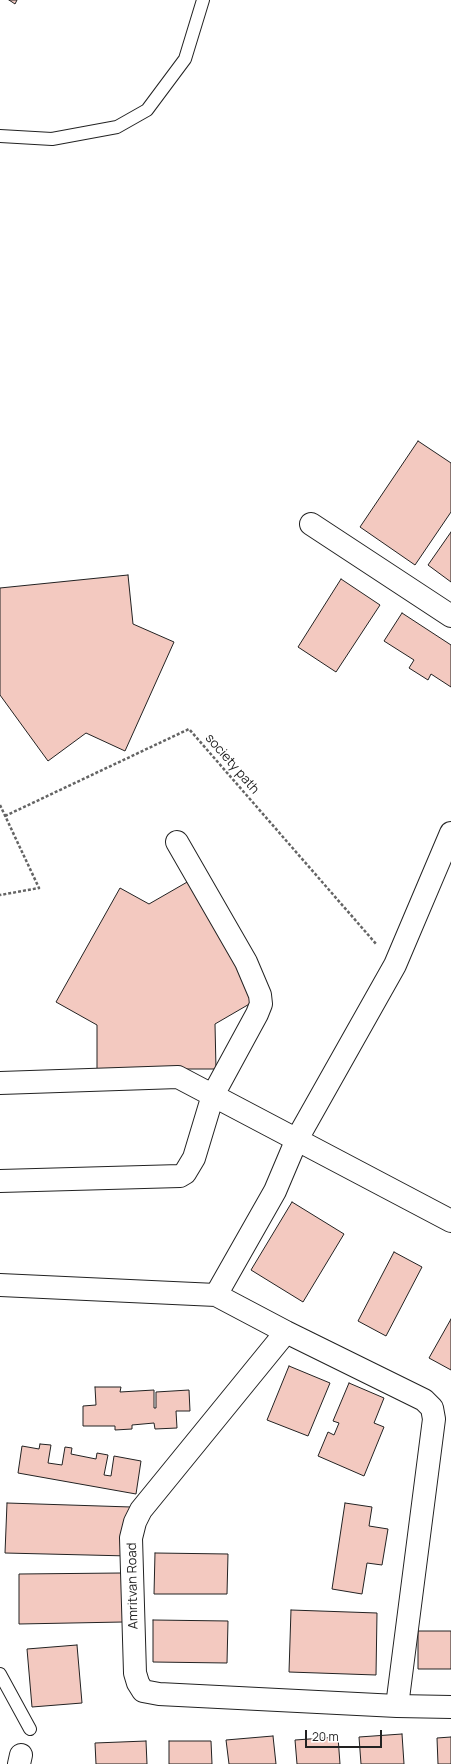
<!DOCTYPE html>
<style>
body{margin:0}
#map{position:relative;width:451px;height:1764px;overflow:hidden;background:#fff;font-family:Manrope,sans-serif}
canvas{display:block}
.scale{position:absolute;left:305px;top:1730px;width:77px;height:18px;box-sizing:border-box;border:2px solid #222;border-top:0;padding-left:5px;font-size:12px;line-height:14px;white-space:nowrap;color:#222;-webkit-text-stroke:3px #fff;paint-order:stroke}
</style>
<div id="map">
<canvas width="451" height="1764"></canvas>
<div class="scale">20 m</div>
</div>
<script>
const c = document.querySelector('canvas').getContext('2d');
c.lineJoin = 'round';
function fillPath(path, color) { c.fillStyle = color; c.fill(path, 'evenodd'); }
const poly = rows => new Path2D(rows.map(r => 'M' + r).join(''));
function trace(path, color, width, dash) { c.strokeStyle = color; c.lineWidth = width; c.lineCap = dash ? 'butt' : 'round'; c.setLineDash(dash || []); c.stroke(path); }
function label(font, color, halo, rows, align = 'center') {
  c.font = font + ' Manrope,sans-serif'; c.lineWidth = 3; c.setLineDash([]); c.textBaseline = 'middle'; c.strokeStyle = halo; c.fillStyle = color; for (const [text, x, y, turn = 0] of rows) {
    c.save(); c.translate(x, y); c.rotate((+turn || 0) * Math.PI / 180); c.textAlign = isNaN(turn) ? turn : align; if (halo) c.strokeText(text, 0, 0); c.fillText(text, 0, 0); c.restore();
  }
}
const building = poly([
 [9,0,17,0,15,4,9,0],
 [418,441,451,463,451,512,415,565,360,527,418,441],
 [451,532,451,582,428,565,451,532],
 [128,575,133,624,174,642,125,751,86,733,48,761,0,695,0,588,128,575],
 [341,579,380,605,336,672,298,647,341,579],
 [402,613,451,645,451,687,431,674,428,680,409,668,414,660,384,641,402,613],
 [189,881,258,999,215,1024,216,1069,97,1069,97,1025,56,1002,120,888,149,904,189,881],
 [292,1202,344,1234,303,1302,251,1270,292,1202],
 [394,1252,422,1267,386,1336,358,1321,394,1252],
 [451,1319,451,1370,429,1358,451,1319],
 [289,1366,330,1383,308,1436,267,1420,289,1366],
 [349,1383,384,1398,374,1423,384,1427,364,1476,318,1456,328,1432,334,1435,339,1423,333,1421,349,1383],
 [95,1387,121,1387,120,1392,154,1390,154,1408,156,1408,156,1392,189,1390,190,1411,176,1411,177,1428,155,1429,154,1423,132,1425,132,1429,115,1430,115,1426,83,1426,83,1406,96,1405,95,1387],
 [40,1444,51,1445,48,1463,62,1465,65,1447,72,1448,71,1454,96,1459,97,1453,108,1455,104,1475,111,1476,114,1456,141,1461,136,1494,18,1473,22,1446,39,1449,40,1444],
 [7,1503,131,1507,129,1556,5,1553,7,1503],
 [345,1503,372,1507,369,1526,388,1529,382,1565,367,1563,362,1594,332,1589,345,1503],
 [155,1553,228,1554,227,1594,154,1594,155,1553],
 [122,1573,123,1622,19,1624,19,1574,122,1573],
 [291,1610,377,1613,376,1675,289,1672,291,1610],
 [153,1620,228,1621,227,1663,153,1662,153,1620],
 [418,1631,451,1631,451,1669,418,1669,418,1631],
 [77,1645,82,1703,32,1707,27,1649,77,1645],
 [402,1734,404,1764,361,1764,359,1737,402,1734],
 [273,1736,276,1764,229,1764,226,1740,273,1736],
 [338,1737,340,1764,297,1764,295,1740,338,1737],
 [451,1737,451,1764,438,1764,437,1738,451,1737],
 [146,1741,147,1764,96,1764,95,1743,146,1741],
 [169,1741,211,1741,212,1764,169,1764,169,1741]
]);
fillPath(building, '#f3c9c0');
trace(building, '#222', 1);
const service = poly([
 [0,136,52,139,117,127,147,110,185,59,203,0],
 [0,1674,30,1729]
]);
const minor = poly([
 [311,524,451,616],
 [0,1083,178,1077,451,1221],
 [0,1181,180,1176,185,1173,194,1158,213,1095,257,1014,261,1004,260,995,246,962,177,842],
 [0,1285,216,1295,286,1332,424,1400,432,1408,434,1419,397,1706],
 [216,1295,275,1191,297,1139,395,965,451,833],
 [286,1332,141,1510,135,1522,131,1538,135,1673,138,1683,143,1691,159,1694,397,1706,451,1707],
 [19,1764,21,1755]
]);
trace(service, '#222', 14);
trace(minor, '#222', 24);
trace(poly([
 [0,805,39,888,0,895],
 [5,816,189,729,377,945]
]), '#646464', 2.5, [3, 2]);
trace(service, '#fff', 12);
trace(minor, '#fff', 22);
label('13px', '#222', '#fff', [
 ["society path",232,764,49],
 ["Amritvan Road",133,1586,-91]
]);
</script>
